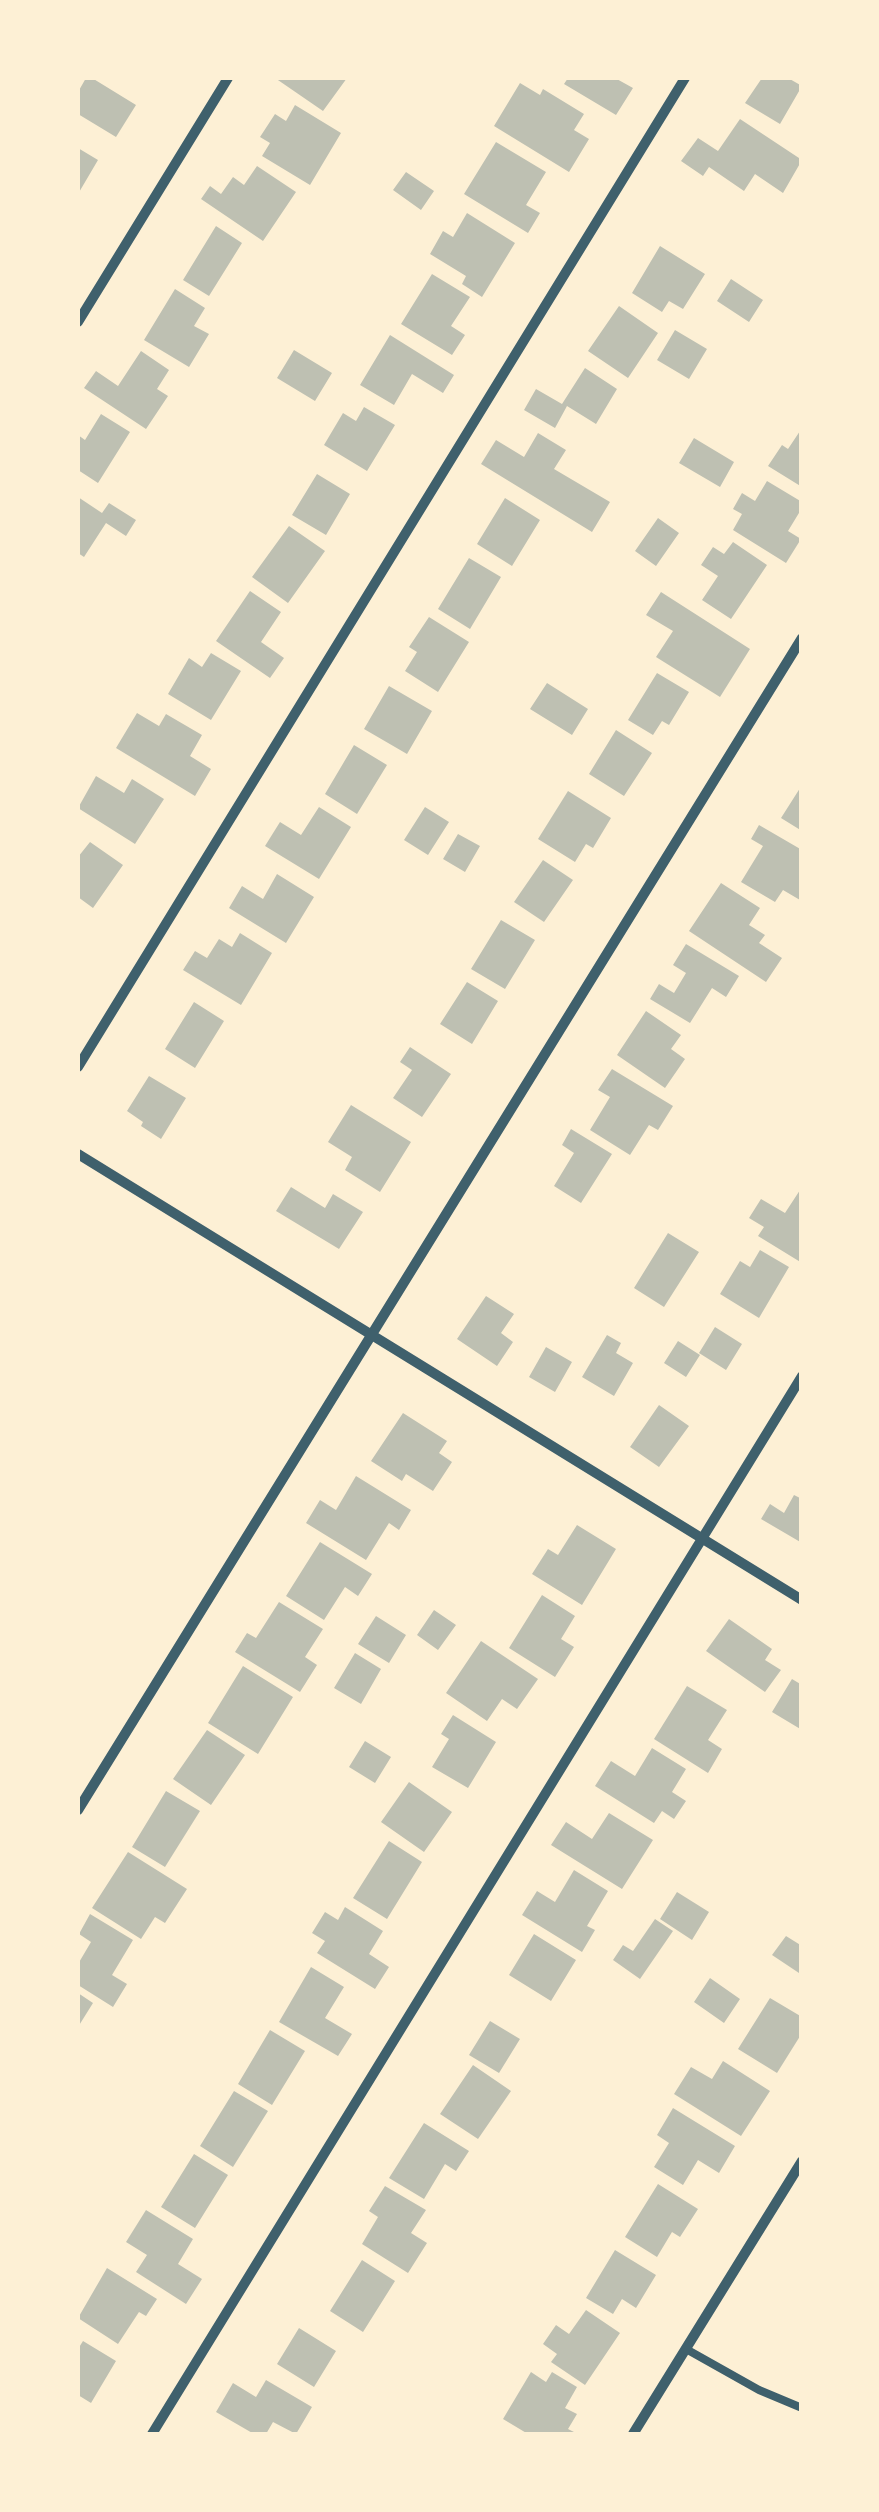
<!DOCTYPE html>
<style>
body{margin:0}
#map{position:relative;width:879px;height:2512px;overflow:hidden;background:#fdf0d5;font-family:Karla,sans-serif}
canvas{display:block}
.frame{position:absolute;inset:0;border:80px solid #fdf0d5;pointer-events:none}
</style>
<div id="map">
<canvas width="879" height="2512"></canvas>
<div class="frame"></div>
</div>
<script>
const c = document.querySelector('canvas').getContext('2d');
c.lineJoin = 'round';
function fillPath(path, color) { c.fillStyle = color; c.fill(path, 'evenodd'); }
const poly = rows => new Path2D(rows.map(r => 'M' + r).join(''));
function trace(path, color, width, dash) { c.strokeStyle = color; c.lineWidth = width; c.lineCap = dash ? 'butt' : 'round'; c.setLineDash(dash || []); c.stroke(path); }
fillPath(poly([
 [86,78,92,78,136,105,116,137,78,114,78,92],
 [275,78,347,78,323,111],
 [568,78,615,78,633,88,616,115,564,84],
 [762,78,788,78,802,86,780,124,745,103],
 [520,83,540,95,543,89,584,114,574,130,589,139,569,172,494,126],
 [295,105,341,133,310,185,262,156,270,143,260,137,275,114,286,121],
 [740,119,802,160,783,193,755,174,744,191,709,167,703,176,681,161,698,138,718,151],
 [496,142,546,172,526,205,540,213,528,233,464,194],
 [78,148,98,160,78,194],
 [257,166,296,192,263,241,201,199,210,186,221,194,233,177,244,185],
 [406,172,434,191,421,210,393,190],
 [467,213,515,243,482,297,462,284,466,276,430,254,443,231,453,237],
 [216,226,242,243,209,296,183,280],
 [660,246,705,274,683,309,669,301,662,312,632,293],
 [432,274,470,297,451,326,465,335,452,355,401,324],
 [731,279,763,300,749,322,717,301],
 [175,289,205,308,194,326,209,334,189,367,144,340],
 [619,306,658,333,628,378,588,351],
 [675,330,707,349,689,379,657,360],
 [390,335,454,375,443,393,412,374,394,405,360,385],
 [294,350,332,373,315,401,277,378],
 [141,351,169,370,157,389,168,396,146,429,84,388,96,371,118,386],
 [585,368,617,389,596,424,567,406,555,428,524,410,536,389,562,404],
 [364,407,395,425,367,471,324,445,343,413,356,421],
 [101,414,130,432,98,483,78,470,78,435,85,440],
 [802,428,802,487,768,466,782,445,788,449],
 [538,433,566,450,554,469,610,502,592,532,481,464,496,440,524,457],
 [694,438,734,462,720,487,679,463],
 [317,474,350,494,326,535,292,515],
 [767,481,802,502,802,508,788,531,801,539,786,563,733,530,742,514,733,509,742,493,755,501],
 [78,497,102,513,109,503,136,520,126,536,106,523,84,557,78,553],
 [505,498,540,520,512,566,477,544],
 [658,518,679,533,656,566,635,551],
 [289,526,325,551,288,603,252,577],
 [733,542,767,565,731,619,702,600,718,576,701,565,713,547,724,554],
 [469,558,501,577,470,629,438,609],
 [250,591,281,612,261,642,284,658,270,678,216,641],
 [661,592,750,649,720,697,656,657,673,631,646,615],
 [429,617,469,642,438,692,405,671,417,652,409,647],
 [211,653,241,671,211,720,168,694,189,658,202,667],
 [657,673,689,692,669,725,662,721,653,735,628,720],
 [547,683,588,709,572,735,530,709],
 [389,686,432,711,407,754,364,729],
 [137,713,159,726,166,714,202,735,190,756,211,769,195,796,116,748],
 [616,730,652,753,624,796,589,774],
 [354,745,387,765,357,814,325,794],
 [96,776,124,793,132,779,164,799,135,844,78,808],
 [802,785,802,831,781,818],
 [568,791,611,818,593,848,586,844,575,862,538,839],
 [319,807,351,827,319,879,265,846,280,822,301,835],
 [425,807,449,822,428,855,404,840],
 [759,825,802,850,800,900,783,890,775,902,741,882,763,846,751,839],
 [458,834,480,846,465,872,443,859],
 [90,842,123,865,93,908,78,897,78,857],
 [543,860,573,880,544,922,514,902],
 [277,874,314,897,286,943,229,908,242,886,263,899],
 [721,883,760,908,749,925,765,935,759,943,782,958,766,982,689,931],
 [501,920,535,940,505,989,471,969],
 [240,933,272,953,241,1005,183,970,195,951,207,958,219,939,232,947],
 [686,944,739,976,726,997,712,988,690,1023,650,999,659,984,674,993,686,973,673,965],
 [467,982,498,1001,472,1044,440,1024],
 [194,1002,224,1021,195,1068,165,1049],
 [646,1011,681,1035,671,1049,685,1059,665,1088,617,1055],
 [410,1047,451,1074,422,1117,393,1098,412,1070,400,1062],
 [612,1069,673,1106,658,1130,649,1125,630,1155,590,1130,610,1097,598,1090],
 [149,1076,186,1098,161,1139,141,1126,143,1122,127,1111],
 [351,1105,411,1142,380,1192,345,1170,352,1157,328,1142],
 [571,1129,612,1154,581,1203,554,1186,574,1153,562,1145],
 [291,1187,325,1208,333,1194,363,1212,339,1249,276,1211],
 [802,1187,802,1263,758,1236,764,1227,749,1218,761,1199,785,1213],
 [668,1233,699,1252,664,1307,634,1288],
 [760,1250,789,1267,759,1318,720,1294,740,1261,750,1267],
 [486,1296,514,1314,501,1333,513,1342,497,1366,457,1339],
 [715,1327,742,1344,726,1370,699,1353],
 [607,1335,621,1343,616,1353,633,1363,614,1396,582,1377],
 [678,1341,700,1355,686,1377,664,1363],
 [546,1347,572,1362,555,1392,529,1377],
 [659,1405,689,1426,659,1467,630,1447],
 [403,1413,447,1441,439,1453,452,1462,433,1491,406,1474,402,1481,371,1461],
 [356,1476,411,1510,399,1530,389,1523,366,1560,306,1523,320,1500,336,1510],
 [794,1495,802,1499,802,1543,761,1519,770,1504,784,1513],
 [577,1525,616,1549,582,1605,532,1574,548,1549,558,1555],
 [320,1542,372,1574,358,1596,345,1587,324,1620,286,1596],
 [542,1595,575,1616,561,1639,574,1647,555,1677,509,1648],
 [279,1602,323,1629,305,1657,317,1665,300,1692,235,1652,247,1633,256,1638],
 [434,1610,456,1625,438,1650,417,1635],
 [376,1616,406,1635,389,1663,358,1644],
 [729,1619,772,1649,765,1660,781,1670,765,1692,706,1651],
 [481,1641,538,1679,517,1709,502,1699,487,1721,446,1693],
 [355,1653,381,1669,361,1704,334,1688],
 [243,1666,293,1697,258,1754,208,1723],
 [792,1679,802,1685,802,1730,772,1712],
 [687,1686,727,1710,708,1740,722,1749,708,1773,654,1739],
 [453,1715,496,1742,468,1788,432,1767,449,1739,441,1734],
 [207,1730,245,1755,211,1805,173,1779],
 [365,1741,391,1757,375,1783,349,1767],
 [652,1748,686,1769,672,1792,686,1801,674,1819,662,1811,654,1823,595,1786,611,1761,635,1776],
 [409,1782,452,1812,424,1852,381,1822],
 [166,1791,200,1811,165,1867,132,1847],
 [609,1813,653,1840,622,1889,551,1845,566,1822,592,1839],
 [389,1841,422,1862,387,1919,353,1898],
 [128,1852,187,1889,165,1923,155,1917,141,1939,92,1908],
 [574,1870,608,1891,587,1926,595,1930,582,1952,522,1915,537,1891,555,1902],
 [677,1892,709,1912,692,1940,660,1919],
 [345,1907,383,1931,369,1954,389,1967,375,1989,317,1953,325,1941,312,1933,325,1912,338,1920],
 [90,1914,133,1940,112,1975,127,1984,113,2007,78,1985,78,1964,91,1942,79,1934],
 [655,1919,673,1931,640,1979,613,1960,623,1945,633,1951],
 [534,1934,576,1960,551,2001,509,1975],
 [786,1936,802,1946,802,1975,772,1955],
 [311,1967,344,1987,325,2018,352,2034,338,2056,279,2022],
 [710,1978,740,1999,724,2023,694,2002],
 [78,1993,93,2003,78,2027],
 [770,1998,802,2017,802,2033,777,2073,738,2049],
 [490,2021,520,2039,499,2073,469,2055],
 [270,2030,305,2051,272,2105,238,2084],
 [723,2061,770,2091,741,2136,674,2094,691,2067,712,2079],
 [473,2065,511,2091,478,2139,440,2114],
 [234,2091,268,2111,233,2167,200,2146],
 [673,2108,735,2146,719,2173,698,2160,683,2185,654,2167,669,2143,657,2135],
 [424,2123,469,2151,456,2171,445,2164,424,2199,389,2178],
 [194,2154,228,2175,195,2228,161,2207],
 [658,2184,698,2209,680,2237,672,2232,657,2257,625,2237],
 [385,2186,426,2210,411,2233,427,2243,408,2273,362,2244,378,2217,369,2211],
 [146,2210,193,2239,178,2264,202,2279,186,2304,136,2272,147,2255,126,2242],
 [615,2250,656,2275,636,2308,622,2299,613,2314,586,2298],
 [362,2260,395,2281,363,2332,330,2311],
 [107,2268,157,2299,146,2316,139,2312,118,2344,78,2318],
 [586,2310,620,2333,585,2385,551,2362,557,2354,543,2344,556,2325,569,2334],
 [299,2328,336,2351,314,2387,277,2364],
 [83,2341,116,2361,91,2403,78,2395,78,2349],
 [531,2372,546,2382,552,2372,577,2387,565,2408,577,2414,568,2429,578,2434,528,2434,503,2419],
 [266,2380,312,2407,296,2434,273,2422,266,2434,254,2434,216,2412,233,2383,256,2397]
]), '#bec0b2');
trace(poly([
 [686,2349,759,2390,802,2408]
]), '#3f606c', 8);
trace(poly([
 [78,322,228,78],
 [78,1067,685,78],
 [78,1154,802,1600],
 [78,1810,802,638],
 [152,2434,802,1376],
 [633,2434,802,2161]
]), '#3f606c', 10);
</script>
